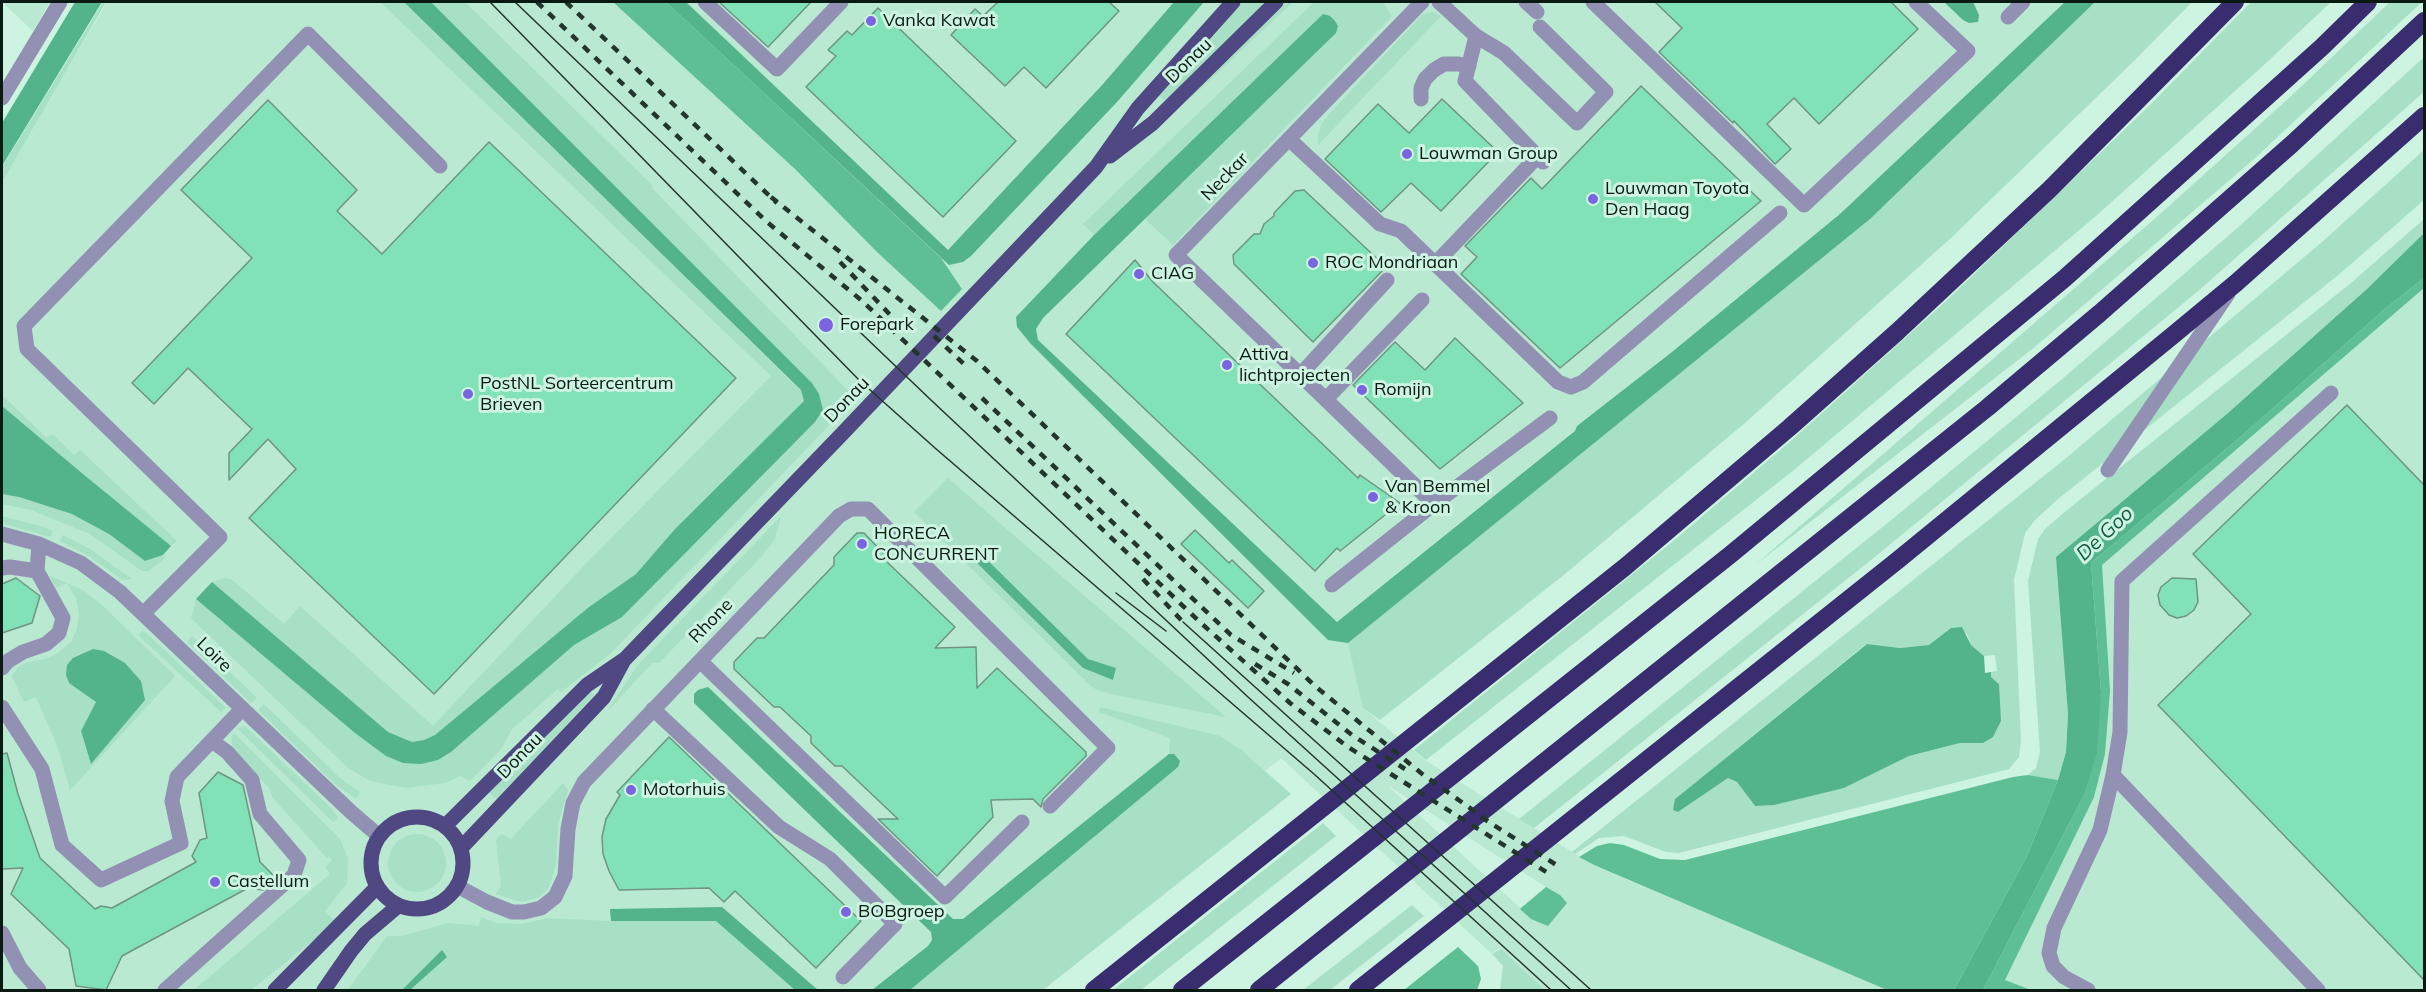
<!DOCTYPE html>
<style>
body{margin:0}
#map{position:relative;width:2426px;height:992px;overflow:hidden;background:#ccf4e0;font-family:Mulish,sans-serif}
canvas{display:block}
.frame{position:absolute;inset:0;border:3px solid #0a1912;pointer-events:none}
</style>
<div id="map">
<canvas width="2426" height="992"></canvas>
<div class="frame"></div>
</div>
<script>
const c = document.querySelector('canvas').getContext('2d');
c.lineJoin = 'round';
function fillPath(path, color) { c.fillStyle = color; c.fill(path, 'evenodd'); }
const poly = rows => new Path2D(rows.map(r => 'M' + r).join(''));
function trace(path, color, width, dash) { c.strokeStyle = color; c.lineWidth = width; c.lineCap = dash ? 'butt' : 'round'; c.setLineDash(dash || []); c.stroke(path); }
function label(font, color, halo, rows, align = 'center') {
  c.font = font + ' Mulish,sans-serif'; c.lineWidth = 6; c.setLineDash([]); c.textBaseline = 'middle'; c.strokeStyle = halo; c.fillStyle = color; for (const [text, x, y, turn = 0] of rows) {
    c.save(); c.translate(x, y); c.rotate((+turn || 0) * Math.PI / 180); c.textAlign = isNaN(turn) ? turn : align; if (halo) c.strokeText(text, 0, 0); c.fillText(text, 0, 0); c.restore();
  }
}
fillPath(poly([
 [2,2,50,2,33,31],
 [107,2,2130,2,1360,693,1363,708,1425,760,1593,865,1887,990,1545,990,1499,948,1492,954,1281,758,997,990,2,990,2,180],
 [1389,787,1390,787,1546,887,1520,908],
 [2424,278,2424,990,2031,990,1991,975,2083,797,2101,692,2091,563,2245,433,2386,308]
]), '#b9e9d1');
fillPath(poly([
 [103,2,106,2,2,182,2,167],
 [380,2,404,2,801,391,804,401,675,529,636,574,589,607,435,735,424,740,412,742,388,732,212,582,225,578,231,579,284,624,300,606,433,726,579,571,771,376],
 [431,2,465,2,653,186,652,188,855,398,610,654,561,692,558,689,512,729,502,748,470,781,460,776,445,783,406,788,370,781,348,768,191,618,196,599,355,733,386,756,451,752,574,645,622,617,815,422,823,410,812,383],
 [1242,2,1268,2,1165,101,1159,96],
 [1284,2,1293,2,1192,97,1190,95],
 [1314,2,1383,2,1392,16,1173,245,1144,218,1195,169,1323,14,1094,235,1083,224],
 [2095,2,2192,2,2135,60,1952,237,1746,422,1565,574,1380,720,1363,708,1348,643,1870,219],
 [2251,2,2331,2,2265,64,2096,216,1794,470,1426,760,1414,750,1671,543,1792,440,1946,301,2151,104],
 [2390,2,2422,2,2254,159,2036,346,1755,565,2159,215,2289,98],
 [1433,12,1441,16,1318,145,1318,136,1321,125,1327,116,1423,14],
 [2424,57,2424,92,2197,292,1876,556,1534,828,1519,819,1895,517,2061,380,2243,223],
 [2424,150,2424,200,2342,272,2058,499,2035,520,2025,533,2014,580,2021,741,2019,757,2009,769,1679,853,1666,852,1624,836,1599,838,1575,854,1572,852,2065,459,2322,242],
 [1951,628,1967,634,1971,645,1984,656,1995,655,1997,671,1991,672,1991,677,1999,684,1983,743,1960,743,1909,756,1844,788,1755,806,1737,782,1728,778,1678,812,1675,799,1866,644,1900,648,1930,645],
 [2424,219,2424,233,2368,288,2228,413,2057,556,2068,714,2066,752,2058,780,2028,775,2036,768,2040,752,2028,581,2038,539,2045,529,2067,510,2351,283],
 [2,395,47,438,52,434,74,455,80,450,177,541,171,546,83,474,2,406],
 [948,478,996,520,1226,717,1110,694,1093,688,914,512],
 [973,547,1088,659,1116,668,1113,679,1083,668],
 [2,494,19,497,72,514,109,534,145,561,163,555,165,558,149,571,142,571,90,534,31,510,2,504],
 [2,516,37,525,53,531,50,537,2,523],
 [781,516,775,539,762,556,659,663,652,663,605,714,637,666],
 [63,535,90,549,132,579,123,580,87,555,60,541],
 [50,576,83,590,103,606,175,676,70,790,58,748,36,697,24,702,12,676,18,667,28,662,45,659,58,653,71,642,77,629,79,614,76,598,67,583,56,588],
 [125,663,141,681,91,764,81,731,96,702,69,683,66,675],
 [143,630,225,707,221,712,138,635],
 [192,636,257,698,251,703,187,642],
 [590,691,594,695,497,800,489,792],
 [264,704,340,778,360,792,356,799,335,784,258,710],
 [1100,707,1220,736,1240,749,1291,794,1043,990,910,990,1178,767,1174,754,1169,754,1170,738,1099,712],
 [245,726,331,808,338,818,333,822,237,728],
 [234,733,340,839,348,858,347,883,325,911,336,922,251,990,194,990,330,874,325,867,332,860,329,856,327,858,272,797,270,789,233,750,231,737],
 [563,783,568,790,558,824,556,865,549,887,540,897,526,901,517,901,496,894,501,886,496,840,501,834,511,839],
 [1323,823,1336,836,1141,990,1113,990],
 '388 863a29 29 0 1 1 58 0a29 29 0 1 1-58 0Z',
 [1412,905,1424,916,1330,990,1303,990],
 [481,917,497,923,522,924,547,918,611,921,716,921,795,990,410,990,447,957,442,951,402,990,348,990,387,936,402,936,448,923,479,926],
 [1501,949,1545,990,1500,990,1503,966,1492,954]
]), '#a7e0c4');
fillPath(poly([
 [613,2,666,2,941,258,962,289,941,311,878,253,795,169],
 [2424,278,2424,288,2102,565,2110,691,2105,754,2094,797,2005,980,2031,990,1983,990,2083,797,2101,692,2091,563,2245,433,2386,308],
 [2028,775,2058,780,2027,856,1954,990,1887,990,1594,865,1579,857,1597,846,1610,843,1624,845,1660,859,1685,860,2013,777],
 [1546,887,1560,895,1567,903,1548,926,1531,919,1520,909],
 [1458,947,1478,966,1481,979,1477,990,1404,990]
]), '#5ebf95');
fillPath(poly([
 [75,2,102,2,2,166,2,123],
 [404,2,431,2,812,383,819,394,823,410,815,422,622,617,574,645,451,752,438,760,421,764,403,763,386,756,355,733,196,599,212,582,388,732,412,742,424,740,435,735,589,607,636,574,675,529,804,401,801,390],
 [666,2,686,2,948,250,1103,84,1174,2,1204,2,1117,102,971,256,963,262,949,265],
 [1944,2,1973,2,1979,15,1978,22,1969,23,1963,20],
 [2065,2,2095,2,1870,219,1348,643,1328,640,1030,343,1017,327,1016,317,1094,235,1176,156,1323,14,1330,16,1335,21,1338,26,1336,33,1043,318,1036,329,1038,340,1337,622,1575,431,1577,426,1672,352,1840,214],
 [2424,233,2424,278,2386,308,2245,433,2091,563,2101,692,2097,753,2083,797,1983,990,1954,990,2027,856,2058,780,2066,752,2068,714,2056,557,2228,413,2368,288],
 [2,406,83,474,171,546,163,555,145,561,109,534,72,514,19,497,2,494],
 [973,546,1088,659,1116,668,1113,680,1083,668,967,553],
 [1962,627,1971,645,1984,656,1985,673,1991,672,1991,677,1999,684,2001,721,1993,737,1983,743,1960,743,1909,756,1844,788,1774,805,1755,806,1737,782,1728,778,1678,812,1673,810,1675,799,1867,644,1900,648,1929,645,1951,628],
 [93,649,104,651,125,663,141,681,145,700,91,764,81,731,96,702,69,683,66,675,67,665,73,658],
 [708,687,953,919,963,919,1169,754,1174,754,1180,761,1178,767,910,990,872,990,928,946,932,940,931,932,694,703,694,694,698,690],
 [722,907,818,990,795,990,716,921,611,921,610,909],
 [442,950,447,957,410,990,402,990]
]), '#53b48b');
const building = poly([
 [719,2,811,2,768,47,719,2],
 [998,2,1109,2,1119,11,1046,88,1024,67,1005,86,951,35,975,9,983,16,998,2],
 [1655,2,1891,2,1918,29,1819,124,1794,98,1767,124,1791,149,1775,164,1734,121,1733,123,1659,52,1682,28,1655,2],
 [878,8,1016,141,943,217,806,87,836,56,828,50,847,31,852,35,878,8],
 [1641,86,1761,201,1560,368,1461,274,1477,257,1465,246,1531,178,1542,189,1641,86],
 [1442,99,1498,152,1441,211,1411,183,1381,212,1325,159,1378,104,1409,133,1442,99],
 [268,100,357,190,337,211,382,254,489,142,736,378,434,694,249,518,296,469,268,439,229,480,229,453,252,429,188,368,154,404,132,383,252,258,181,190,268,100],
 [1304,190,1386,267,1313,342,1234,264,1233,255,1254,234,1260,234,1264,224,1274,216,1274,213,1295,191,1304,190],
 [1135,260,1153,282,1358,478,1360,475,1400,503,1340,551,1337,548,1315,571,1066,334,1135,260],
 [1455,338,1523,403,1440,469,1353,385,1395,342,1425,370,1455,338],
 [2347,405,2424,485,2424,980,2158,705,2251,614,2193,554,2347,405],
 [1195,530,1229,563,1232,560,1264,591,1248,608,1181,544,1195,530],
 [857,533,864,533,888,558,888,563,955,627,935,648,976,647,977,688,997,668,1086,752,1086,756,1043,799,1041,807,1033,799,991,800,993,817,937,876,878,819,898,819,842,766,835,766,811,743,811,736,780,707,774,707,734,669,734,662,757,638,764,638,834,565,834,557,857,533],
 [16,578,40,596,32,623,2,633,2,584,16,578],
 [2172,578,2196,579,2198,602,2194,610,2186,616,2177,618,2169,615,2160,605,2158,595,2161,587,2172,578],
 [669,737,861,921,816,968,735,891,724,902,709,888,619,890,609,871,603,854,602,837,606,819,620,795,617,792,669,737],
 [7,753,18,794,40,858,95,909,101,906,112,908,196,862,192,856,200,840,207,838,199,793,218,772,243,785,260,862,273,875,267,886,263,890,248,888,122,956,106,990,76,986,69,949,11,894,23,868,2,869,2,754,7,753]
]);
fillPath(building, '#82e2b7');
trace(building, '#6f9482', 1.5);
trace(poly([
 [705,2,777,69,841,2],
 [1422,2,1176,255,1434,504],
 [1439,2,1476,36,1465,81,1543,162],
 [1526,2,1537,12],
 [1593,2,1804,205,1968,51,1916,2],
 [2008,17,2023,2],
 [1476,36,1504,53,1577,123,1606,92,1540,27],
 [2,98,60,2],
 [1421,99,1421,88,1425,79,1434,70,1444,64,1459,64,1469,66],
 [1289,139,1380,224,1401,231,1558,382,1571,387,1583,382,1780,213],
 [1435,264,1537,157],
 [1300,375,1387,280],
 [1326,399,1422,300],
 [2108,470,2228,294],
 [2,534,39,544,81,563,120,592,351,812,379,836],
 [2,568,10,567,37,571],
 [1332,585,1434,504,1550,418],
 [143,614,220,537,27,349,24,326,308,34,440,166],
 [700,661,945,897,1022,822],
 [2,668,8,661,23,652,46,644,59,633,63,618,37,571,39,544],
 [2,707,42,769,62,845,101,880,181,843,172,801,177,777,242,709],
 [653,709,779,827,830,859,895,924,843,977],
 [2113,775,2318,990],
 [457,886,487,902,512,912,524,912,541,908,555,897,565,876,568,829,573,803,584,782,839,516,851,509,868,509,1108,748,1050,806],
 [2,933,20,968,39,990],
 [165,990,294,875,299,860,260,814,252,780,227,752,212,741],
 [2088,990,2064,977,2053,966,2049,953,2054,928,2100,830,2113,775,2120,732,2122,581,2331,393]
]), '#9391b3', 15);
trace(poly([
 [1110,156,1153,123,1276,2],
 '371 863a46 46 0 1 1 92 0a46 46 0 1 1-92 0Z',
 [445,826,587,685,625,659,840,436,1096,167,1138,108,1233,2],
 [461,848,604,697,623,662],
 [275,990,377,887],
 [324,990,351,951,365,934,398,906]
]), '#4f4882', 15);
trace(poly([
 [1094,990,1625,567,1789,428,1897,332,2050,189,2235,2],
 [1182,990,1730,555,2065,278,2322,47,2368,2],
 [1259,990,1987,408,2100,313,2292,144,2424,21],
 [1358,990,1898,560,2172,336,2236,283,2424,116]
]), '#392d70', 18);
trace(poly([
 [490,2,859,380,935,448,1314,774,1551,990],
 [515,2,932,401,1248,697,1571,990],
 [1116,593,1166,631],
 [1183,622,1591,990]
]), '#23352d', 1.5);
trace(poly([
 [537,2,767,222,861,300,1201,623,1290,703,1348,747,1548,873],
 [566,2,777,203],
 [771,197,977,361,1315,686,1421,773,1488,821],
 [840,262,896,321],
 [934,336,965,365],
 [982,398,1231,635,1294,673],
 [1143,579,1183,622],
 [1255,664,1288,684,1352,735,1405,769],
 [1481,817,1558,866]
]), '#23352d', 4.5, [8, 8]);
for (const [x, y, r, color] of [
 [871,21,6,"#7a64df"],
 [1407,154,6,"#7a64df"],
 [1593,199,6,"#7a64df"],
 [1313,263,6,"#7a64df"],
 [1139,274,6,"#7a64df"],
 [826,325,8,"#7a64df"],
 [1227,365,6,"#7a64df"],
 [1362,390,6,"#7a64df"],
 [468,394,6,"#7a64df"],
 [1373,497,6,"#7a64df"],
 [862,544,6,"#7a64df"],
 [631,790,6,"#7a64df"],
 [215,882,6,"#7a64df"],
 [846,912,6,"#7a64df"]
]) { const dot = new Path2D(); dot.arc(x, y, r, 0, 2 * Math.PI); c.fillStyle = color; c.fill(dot); trace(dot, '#ccf4e0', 2); }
label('18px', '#0a1912', '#ccf4e0', [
 ["Vanka Kawat",883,21],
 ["Louwman Group",1419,154],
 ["Louwman Toyota",1605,189],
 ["Den Haag",1605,210],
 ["ROC Mondriaan",1325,263],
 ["CIAG",1151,274],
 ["Forepark",840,325],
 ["Attiva",1239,355],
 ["lichtprojecten",1239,376],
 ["PostNL Sorteercentrum",480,384],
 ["Brieven",480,405],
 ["Romijn",1374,390],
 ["Van Bemmel",1385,487],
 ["& Kroon",1385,508],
 ["HORECA",874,534],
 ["CONCURRENT",874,555],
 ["Motorhuis",643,790],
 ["Castellum",227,882],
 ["BOBgroep",858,912]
], 'left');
label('18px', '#0a1912', '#ccf4e0', [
 ["Donau",1189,61,-44],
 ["Neckar",1225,177,-46],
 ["Donau",847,400,-46],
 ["Rhone",711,621,-46],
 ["Loire",214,655,44],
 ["Donau",520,756,-46]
]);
label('italic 20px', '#0e5b40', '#ccf4e0', [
 ["De Goo",2105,534,-43]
]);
</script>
